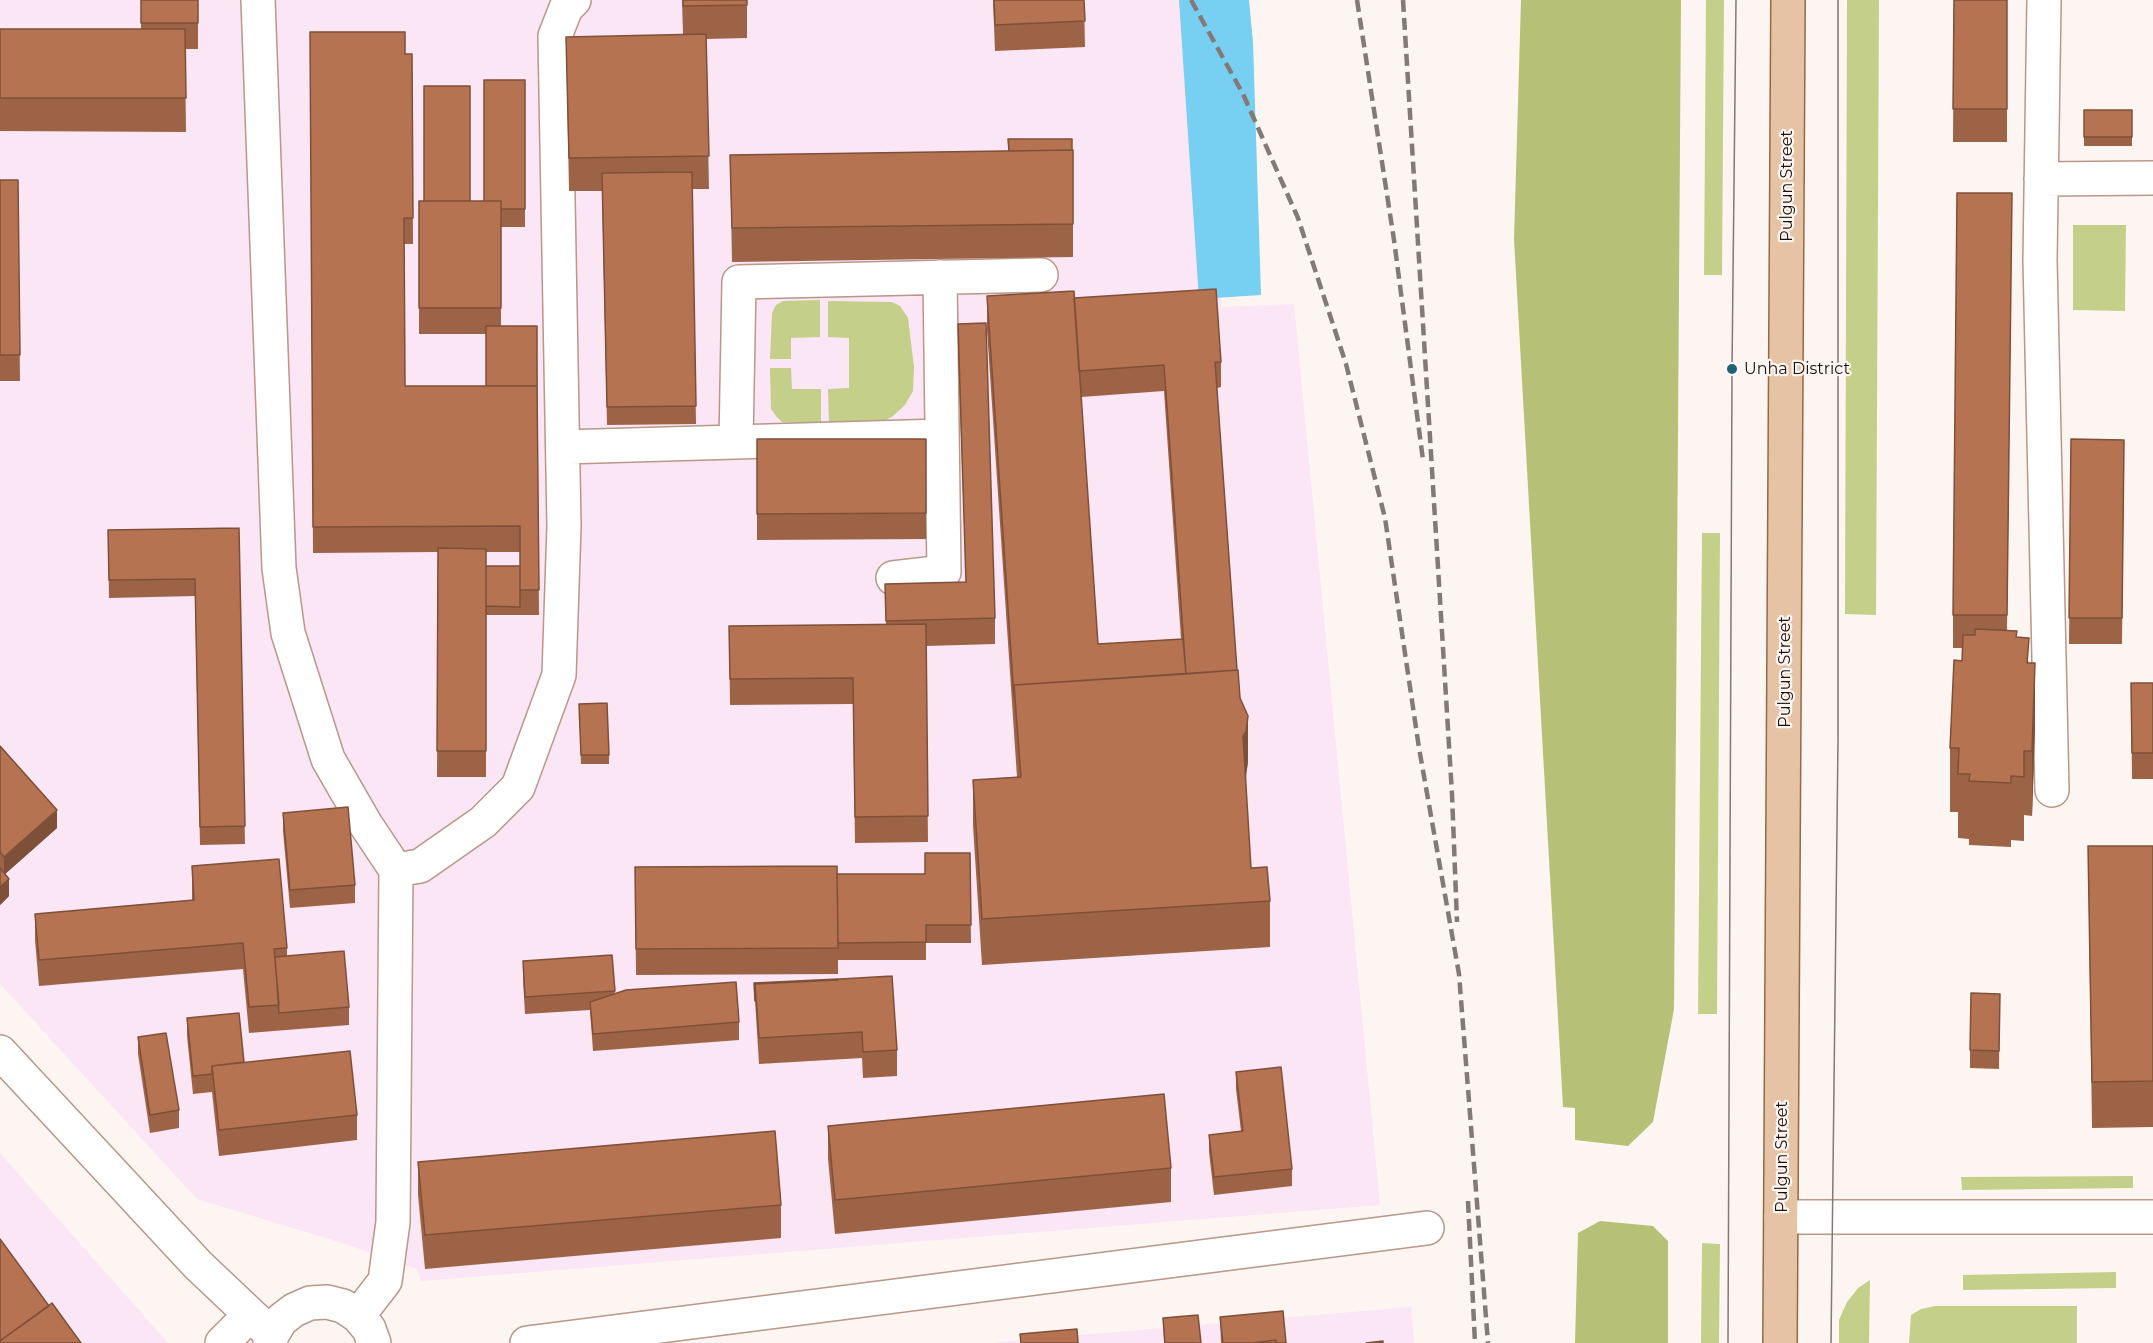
<!DOCTYPE html>
<style>
body{margin:0}
canvas{display:block;background:#fdf5f2}
</style>
<canvas width="2153" height="1343"></canvas>
<script>
const c = document.querySelector('canvas').getContext('2d');
c.lineJoin = 'round';
function fillPath(path, color) { c.fillStyle = color; c.fill(path, 'evenodd'); }
const poly = rows => new Path2D(rows.map(r => 'M' + r).join(''));
function trace(path, color, width, dash) { c.strokeStyle = color; c.lineWidth = width; c.lineCap = dash ? 'butt' : 'round'; c.setLineDash(dash || []); c.stroke(path); }
function label(font, color, halo, rows, align = 'center') {
  c.font = font + ' Montserrat,sans-serif'; c.lineWidth = 4.5; c.setLineDash([]); c.textBaseline = 'middle'; c.strokeStyle = halo; c.fillStyle = color; for (const [text, x, y, turn = 0] of rows) {
    c.save(); c.translate(x, y); c.rotate((+turn || 0) * Math.PI / 180); c.textAlign = isNaN(turn) ? turn : align; if (halo) c.strokeText(text, 0, 0); c.fillText(text, 0, 0); c.restore();
  }
}
fillPath(poly([
 [0,0,1193,0,1222,307,1294,304,1380,1205,421,1281,417,1269,342,1243,197,1199,0,984],
 [0,1153,168,1343,0,1343],
 [1411,1307,1414,1343,989,1343,1078,1335]
]), '#fae6f5');
fillPath(poly([
 [1706,0,1724,0,1722,275,1704,275],
 [1847,0,1879,0,1876,615,1845,614],
 [2073,225,2126,225,2125,311,2073,310],
 [820,300,820,337,791,338,791,359,770,359,772,313,776,305,783,301],
 [828,301,892,302,900,306,908,318,914,367,913,391,905,405,893,416,886,420,857,424,829,425,828,389,849,388,849,338,828,337],
 [770,368,791,368,792,389,821,389,821,424,782,422,776,416,771,409],
 [1702,533,1720,533,1717,1014,1698,1014],
 [2133,1176,2133,1188,1962,1190,1961,1177],
 [1702,1243,1720,1244,1719,1343,1701,1343],
 [2116,1272,2116,1288,1963,1290,1963,1275],
 [1870,1280,1869,1343,1839,1343,1839,1320,1847,1302,1858,1288],
 [1935,1306,2077,1306,2077,1343,1909,1343,1911,1315,1921,1309]
]), '#c4cf8a');
fillPath(poly([
 [1521,0,1681,0,1674,1009,1653,1122,1628,1146,1575,1140,1575,1108,1563,1107,1514,239],
 [1600,1221,1653,1226,1668,1241,1668,1343,1575,1343,1578,1233]
]), '#b6c177');
fillPath(poly([
 [1179,0,1249,0,1253,42,1261,295,1199,299]
]), '#77cff2');
const minor = poly([
 [258,0,279,568,288,633,328,759,366,825,396,870,393,1222,385,1281,358,1316],
 [2044,0,2040,260,2052,790],
 [2041,179,2153,178],
 [736,442,739,282,1041,275],
 [563,447,941,436],
 [893,578,944,572,940,277],
 [396,870,420,866,483,822,518,787,559,675,564,526,555,36,566,8,574,0],
 [0,1052,198,1265,272,1335],
 [1781,1217,2153,1217],
 [222,1343,250,1315],
 [270,1343,272,1335,281,1320,294,1310,310,1303,327,1302,343,1306,358,1316,369,1329,374,1343],
 [527,1343,1427,1228]
]);
const major = poly([
 [1780,1343,1788,0]
]);
trace(minor, '#b99789', 36);
trace(major, '#936a47', 36);
trace(minor, '#fff', 33);
trace(major, '#e5c3a4', 33);
trace(poly([
 [1728,1343,1732,369,1736,0],
 [1831,1343,1838,740,1838,0]
]), '#837975', 1.5);
trace(poly([
 [1191,0,1243,94,1298,218,1346,364,1385,518,1419,748,1459,974,1488,1343],
 [1357,0,1394,240,1423,460],
 [1403,0,1452,794,1457,922],
 [1468,1201,1475,1343]
]), '#837975', 4.5, [12, 6]);
fillPath(poly([
 [141,0,198,0,198,49,185,49,186,132,0,131,0,29,141,29],
 [682,0,747,0,747,38,706,39,709,189,692,189,696,424,607,425,602,191,569,191,566,37,683,35],
 [993,0,1084,0,1085,47,995,51],
 [1954,0,2007,0,2007,142,1953,142],
 [310,32,405,54,412,54,413,244,404,244,405,386,486,386,486,334,419,334,419,201,484,201,525,80,525,227,501,227,501,326,537,326,539,615,486,615,486,575,486,777,437,777,438,552,313,553],
 [486,552,520,552,520,566,486,566],
 [2084,110,2132,110,2132,146,2084,146],
 [1073,150,1073,257,732,262,730,155],
 [0,180,18,180,20,381,0,381],
 [2012,193,2007,631,2017,637,2029,663,2035,727,2032,816,2024,815,2024,841,2011,840,2011,847,1969,845,1969,839,1958,838,1958,812,1950,812,1950,748,1962,661,1962,648,1953,648,1953,615],
 [987,296,1074,298,1221,362,1221,387,1217,388,1237,670,1248,762,1245,778,1251,868,1270,901,1270,947,982,965,973,826,973,780,1017,777,987,330],
 [1164,391,1181,639,1098,644,1081,397],
 [958,324,995,618,995,644,926,646,928,842,855,843,853,704,730,705,729,626,886,625,885,584,966,582,958,350],
 [757,439,926,439,926,539,757,540],
 [2071,439,2124,440,2122,644,2069,644],
 [239,528,245,844,200,845,195,596,109,598,108,530],
 [2131,683,2153,683,2153,779,2132,779],
 [579,704,609,755,609,764,581,764],
 [0,746,57,828,5,874,9,896,0,905],
 [283,813,355,885,355,903,290,908,283,831],
 [2088,846,2153,846,2153,1127,2092,1128],
 [970,853,971,943,926,943,926,960,838,960,838,974,636,975,635,867,837,874,925,874],
 [192,866,287,948,287,956,349,1007,349,1025,249,1033,243,969,39,986,35,940,35,914,192,900],
 [612,955,615,994,739,1022,739,1040,593,1051,590,1010,525,1014,523,979,523,961],
 [838,979,897,1050,897,1076,863,1078,862,1058,759,1064,754,983],
 [2000,994,1999,1069,1970,1068,1970,1050],
 [187,1018,244,1062,357,1115,357,1140,219,1156,212,1092,193,1094,187,1036],
 [138,1037,179,1110,179,1128,150,1133,138,1054],
 [1236,1072,1292,1169,1292,1186,1214,1195,1209,1152,1209,1135,1241,1131,1236,1089],
 [828,1126,1171,1168,1171,1202,835,1234,828,1159],
 [418,1162,781,1205,781,1238,425,1269,418,1195],
 [1220,1317,1286,1343,1221,1343],
 [1163,1318,1201,1343,1164,1343]
]), '#9d6346');
fillPath(poly([
 [2035,663,2035,727,2032,816,2032,751],
 [1248,716,1248,762,1246,777,1243,782,1243,736],
 [57,810,57,828,4,875,4,857],
 [9,879,9,896,0,905,0,887]
]), '#7f5039');
const building = poly([
 [141,0,198,0,198,23,141,23,141,0],
 [683,0,747,0,747,5,683,6,683,0],
 [994,0,1084,0,1085,21,995,25,994,0],
 [1954,0,2007,0,2007,109,1953,109,1954,0],
 [0,29,185,29,186,98,0,98,0,29],
 [310,32,405,32,405,54,412,54,413,218,404,218,405,386,537,386,539,590,520,590,520,526,313,527,310,32],
 [706,34,709,156,569,158,566,37,706,34],
 [484,80,525,80,525,209,501,209,501,201,484,201,484,80],
 [424,86,470,86,470,201,424,201,424,86],
 [2084,110,2132,110,2132,137,2084,137,2084,110],
 [1008,139,1072,139,1072,150,1009,151,1008,139],
 [1073,150,1073,224,732,228,730,155,1073,150],
 [692,172,696,406,607,407,602,173,692,172],
 [0,180,18,180,20,355,0,355,0,180],
 [1957,193,2012,193,2007,615,1953,615,1957,193],
 [419,201,501,201,501,308,419,308,419,201],
 [1216,289,1221,362,1215,362,1237,670,1186,674,1164,365,1079,371,1074,298,1216,289],
 [1074,291,1098,644,1183,639,1186,674,1014,685,1014,697,987,296,1074,291],
 [986,323,995,618,886,621,885,584,966,582,958,324,986,323],
 [486,326,537,326,537,386,486,386,486,326],
 [757,439,926,439,926,513,757,514,757,439],
 [2071,439,2124,440,2122,618,2069,618,2071,439],
 [239,528,245,826,200,827,195,579,109,580,108,530,239,528],
 [438,548,486,549,486,751,437,751,438,548],
 [486,566,520,566,520,607,486,606,486,566],
 [926,624,928,816,855,817,853,678,730,679,729,626,926,624],
 [1975,629,2017,631,2016,637,2029,638,2027,663,2035,663,2032,751,2024,751,2024,777,2011,776,2011,783,1969,781,1970,774,1958,774,1959,748,1950,748,1954,660,1962,661,1963,635,1975,635,1975,629],
 [1238,670,1240,698,1248,716,1246,732,1243,736,1251,868,1267,867,1270,901,982,919,973,780,1021,777,1014,685,1238,670],
 [2131,683,2153,683,2153,753,2132,753,2131,683],
 [607,703,609,755,581,755,579,704,607,703],
 [0,746,57,810,4,857,0,852,0,746],
 [348,807,355,885,290,890,283,813,348,807],
 [2088,846,2153,846,2153,1081,2092,1082,2088,846],
 [925,853,970,853,971,925,926,925,926,942,838,943,837,874,925,874,925,853],
 [279,859,287,948,274,949,279,1005,249,1007,243,943,39,960,35,914,194,900,192,866,279,859],
 [837,866,838,948,636,949,635,867,837,866],
 [0,868,9,879,0,887,0,868],
 [344,951,349,1007,279,1013,275,957,344,951],
 [612,955,615,991,525,997,523,961,612,955],
 [892,976,897,1050,863,1052,862,1032,759,1038,755,984,892,976],
 [838,979,838,980,755,984,755,1001,754,983,838,979],
 [736,982,739,1022,593,1034,590,1002,626,990,736,982],
 [1971,993,2000,994,1999,1051,1970,1050,1971,993],
 [239,1013,244,1062,212,1066,212,1074,193,1076,187,1018,239,1013],
 [166,1033,179,1110,150,1115,138,1037,166,1033],
 [350,1051,357,1115,219,1130,212,1066,350,1051],
 [1281,1067,1292,1169,1214,1177,1209,1135,1243,1131,1236,1072,1281,1067],
 [1164,1094,1171,1168,835,1200,828,1126,1164,1094],
 [775,1131,781,1205,425,1235,418,1162,775,1131],
 [0,1239,49,1306,0,1341,0,1239],
 [52,1303,81,1343,0,1343,0,1341,52,1303],
 [1283,1311,1286,1343,1276,1343,1276,1340,1252,1343,1223,1343,1220,1317,1283,1311],
 [1198,1315,1201,1343,1165,1343,1163,1318,1198,1315],
 [1077,1329,1078,1343,1021,1343,1020,1334,1077,1329],
 [1276,1340,1276,1343,1252,1343,1276,1340],
 [1383,1341,1383,1343,1366,1343,1383,1341]
]);
fillPath(building, '#b67351');
trace(building, '#7f5039', 1.5);
for (const [x, y, r, color] of [
 [1732,369,6,"#1f6275"]
]) { const dot = new Path2D(); dot.arc(x, y, r, 0, 2 * Math.PI); c.fillStyle = color; c.fill(dot); trace(dot, '#fdf5f2', 2); }
label('16px', '#1c100b', '#fdf5f2', [
 ["Pulgun Street",1787,186,-90],
 ["Pulgun Street",1785,672,-90],
 ["Pulgun Street",1782,1157,-90]
]);
label('16px', '#1c100b', '#fdf5f2', [
 ["Unha District",1744,369]
], 'left');
</script>
